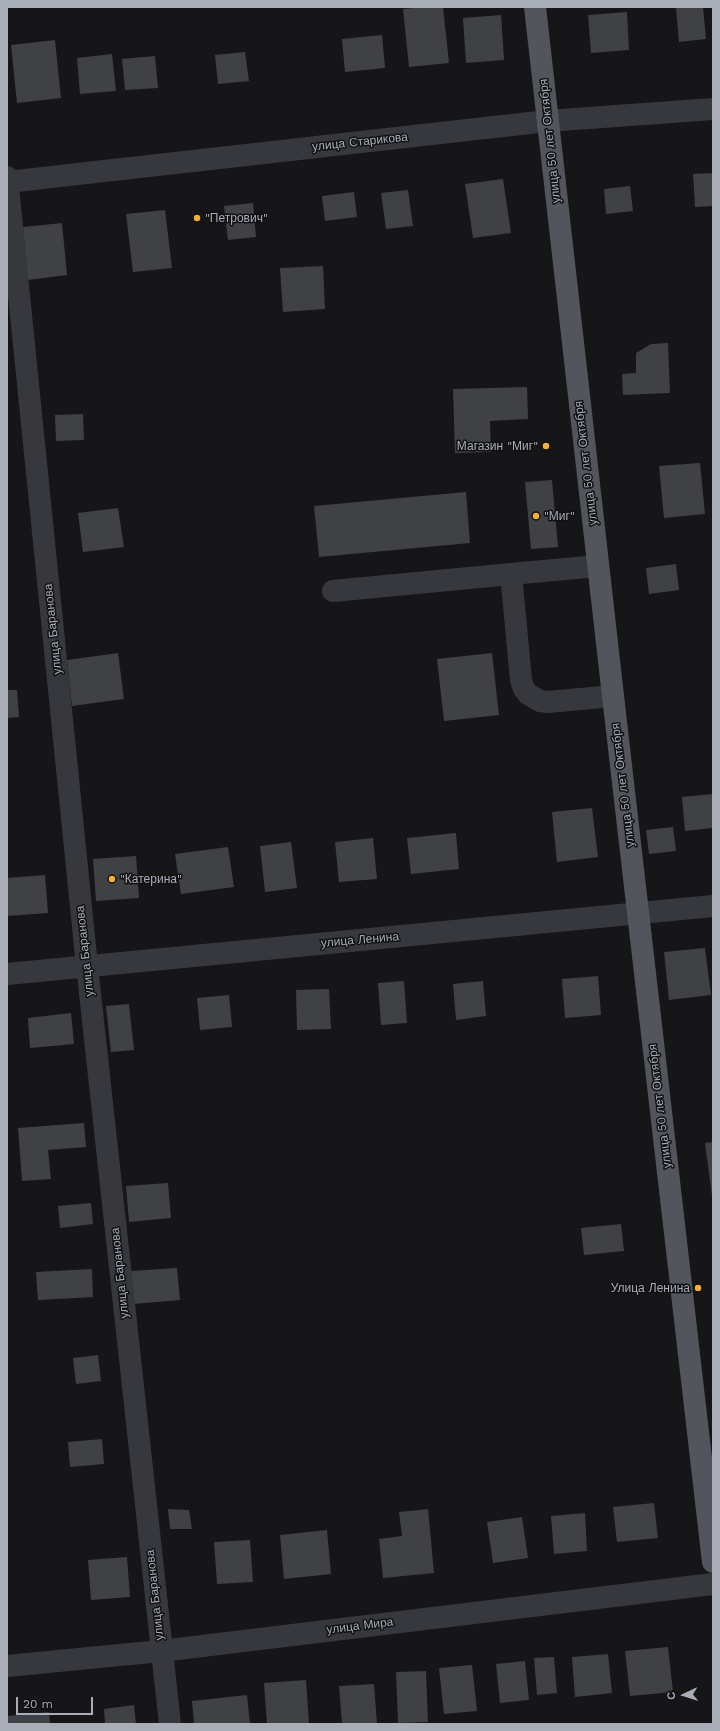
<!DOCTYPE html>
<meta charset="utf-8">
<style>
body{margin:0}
#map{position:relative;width:720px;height:1731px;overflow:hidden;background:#161618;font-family:"Work Sans",sans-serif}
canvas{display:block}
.frame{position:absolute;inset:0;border:8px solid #a8adb8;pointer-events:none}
.north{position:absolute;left:664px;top:1675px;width:40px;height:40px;-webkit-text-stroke:3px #111113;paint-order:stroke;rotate:266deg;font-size:11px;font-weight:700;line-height:16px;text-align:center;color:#a8adb8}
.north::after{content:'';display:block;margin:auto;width:14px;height:18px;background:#a8adb8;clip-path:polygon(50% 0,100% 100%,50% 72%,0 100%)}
.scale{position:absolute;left:16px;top:1697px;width:77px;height:18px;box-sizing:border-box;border:2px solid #a8adb8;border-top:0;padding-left:5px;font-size:12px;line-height:14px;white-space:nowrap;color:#a8adb8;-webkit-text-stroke:3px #111113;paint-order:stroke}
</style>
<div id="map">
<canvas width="720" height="1731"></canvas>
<div class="frame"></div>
<div class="north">С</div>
<div class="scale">20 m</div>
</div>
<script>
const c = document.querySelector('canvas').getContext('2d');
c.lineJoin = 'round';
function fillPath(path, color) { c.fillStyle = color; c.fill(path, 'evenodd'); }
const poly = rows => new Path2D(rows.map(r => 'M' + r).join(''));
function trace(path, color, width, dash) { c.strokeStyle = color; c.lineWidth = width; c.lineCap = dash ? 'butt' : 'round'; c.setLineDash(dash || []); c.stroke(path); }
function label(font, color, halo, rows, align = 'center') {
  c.font = font + ' "Work Sans",sans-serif'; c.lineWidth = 3; c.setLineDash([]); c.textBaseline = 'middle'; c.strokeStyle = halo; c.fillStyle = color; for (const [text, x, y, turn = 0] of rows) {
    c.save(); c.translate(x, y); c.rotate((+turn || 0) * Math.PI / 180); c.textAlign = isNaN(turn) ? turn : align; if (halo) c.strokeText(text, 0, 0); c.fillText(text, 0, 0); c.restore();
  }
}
fillPath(poly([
 [425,7,443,7,449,63,409,67,403,9],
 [691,7,703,7,706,39,679,42,676,8],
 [627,12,629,50,591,53,588,15],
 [501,15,504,60,466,63,463,18],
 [382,35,385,68,345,72,342,39],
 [55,40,61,98,17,103,11,45],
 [245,52,249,81,218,84,215,55],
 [112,54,116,91,80,94,77,58],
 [155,56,158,88,125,90,122,59],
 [713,173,713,206,695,207,693,174],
 [503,179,511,233,473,238,465,184],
 [630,186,633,211,606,214,604,189],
 [408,190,413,226,386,229,381,193],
 [354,192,357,217,325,221,322,196],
 [253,203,256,237,228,240,224,206],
 [165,210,172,268,133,272,126,214],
 [62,223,67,275,28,280,23,227],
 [323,266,325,309,283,312,280,268],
 [668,343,670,393,623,395,622,374,636,373,636,353,651,344],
 [527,387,528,419,490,421,491,452,455,453,453,389],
 [83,414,84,440,56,441,55,415],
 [700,463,705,514,664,518,659,466],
 [552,480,558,547,531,549,525,482],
 [466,492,470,543,319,557,314,506],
 [118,508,124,547,83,552,78,513],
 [676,564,679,590,649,594,646,568],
 [118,653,124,699,72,706,67,660],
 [492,653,499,715,444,721,437,659],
 [7,690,17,690,19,717,7,718],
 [713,794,713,828,685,831,682,797],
 [592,808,598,857,557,862,552,812],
 [673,827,676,851,649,854,646,830],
 [456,833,459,869,411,874,407,838],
 [373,838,377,879,339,882,335,842],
 [291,842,297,888,265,892,260,846],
 [228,847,234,887,181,894,175,854],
 [136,856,139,898,96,901,93,859],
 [45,875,48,913,7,916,7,878],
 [705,948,711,995,669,1000,664,952],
 [598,976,601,1015,565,1018,562,979],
 [404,981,407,1023,381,1025,378,983],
 [483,981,486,1016,456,1020,453,984],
 [329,989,331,1029,297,1030,296,990],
 [229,995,232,1027,200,1030,197,998],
 [129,1004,134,1050,111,1052,106,1006],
 [71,1013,74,1044,30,1048,28,1018],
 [84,1123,86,1147,48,1150,51,1179,22,1181,18,1128],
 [713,1142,713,1196,712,1196,705,1143],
 [168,1183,171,1218,129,1222,126,1186],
 [91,1203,93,1224,60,1228,58,1206],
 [621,1224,624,1251,584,1255,581,1228],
 [177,1268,180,1300,133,1304,131,1271],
 [92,1269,93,1297,38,1300,36,1272],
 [98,1355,101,1381,76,1384,73,1358],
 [102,1439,104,1464,70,1467,68,1442],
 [654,1503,658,1538,617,1542,613,1507],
 [168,1509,189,1510,192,1529,170,1529],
 [428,1509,434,1573,383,1578,379,1539,402,1536,399,1512],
 [585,1513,587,1551,554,1554,551,1516],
 [522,1517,528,1558,493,1563,487,1522],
 [327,1530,331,1574,284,1579,280,1535],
 [250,1540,253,1582,217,1584,214,1542],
 [127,1557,130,1597,91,1600,88,1560],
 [668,1647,673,1692,630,1696,625,1651],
 [608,1654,612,1693,575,1697,572,1657],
 [554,1657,557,1693,537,1695,534,1658],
 [525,1661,529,1700,500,1703,496,1664],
 [472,1665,477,1711,444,1714,439,1668],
 [426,1671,428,1722,398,1723,396,1672],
 [306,1680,309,1724,267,1724,264,1683],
 [374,1684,377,1724,342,1724,339,1686],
 [247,1695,250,1724,194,1724,192,1701],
 [134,1705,136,1724,105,1724,104,1709],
 [49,1712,50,1724,7,1724,7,1716]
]), '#404145');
trace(poly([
 [7,177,87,966,170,1724],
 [7,182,547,121,713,109],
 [511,574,598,566],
 [333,591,511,574,521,680,524,689,528,694,540,701,548,702,613,696],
 [7,974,713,906],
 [7,1666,161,1651,713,1584]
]), '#37383d', 22);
trace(poly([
 [535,7,613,696,713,1562]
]), '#53555c', 22);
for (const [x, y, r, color] of [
 [197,218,4,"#f2b134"],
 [546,446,4,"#f2b134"],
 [536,516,4,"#f2b134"],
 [112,879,4,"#f2b134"],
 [698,1288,4,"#f2b134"]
]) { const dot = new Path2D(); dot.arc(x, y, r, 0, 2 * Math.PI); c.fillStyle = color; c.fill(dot); trace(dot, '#111113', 1.5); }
label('12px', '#a8adb8', '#111113', [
 ["улица 50 лет Октября",550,141,-96],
 ["улица Старикова",360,142,-6],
 ["улица 50 лет Октября",586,463,-97],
 ["улица Баранова",53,629,-96],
 ["улица 50 лет Октября",623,785,-97],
 ["улица Ленина",360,940,-5],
 ["улица Баранова",85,951,-96],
 ["улица 50 лет Октября",660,1106,-97],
 ["улица Баранова",120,1273,-96],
 ["улица Баранова",155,1595,-96],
 ["улица Мира",360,1626,-7]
]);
label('12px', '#a8adb8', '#111113', [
 ["\"Петрович\"",205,218],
 ["Магазин \"Миг\"",538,446,"right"],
 ["\"Миг\"",544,516],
 ["\"Катерина\"",120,879],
 ["Улица Ленина",690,1288,"right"]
], 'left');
</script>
